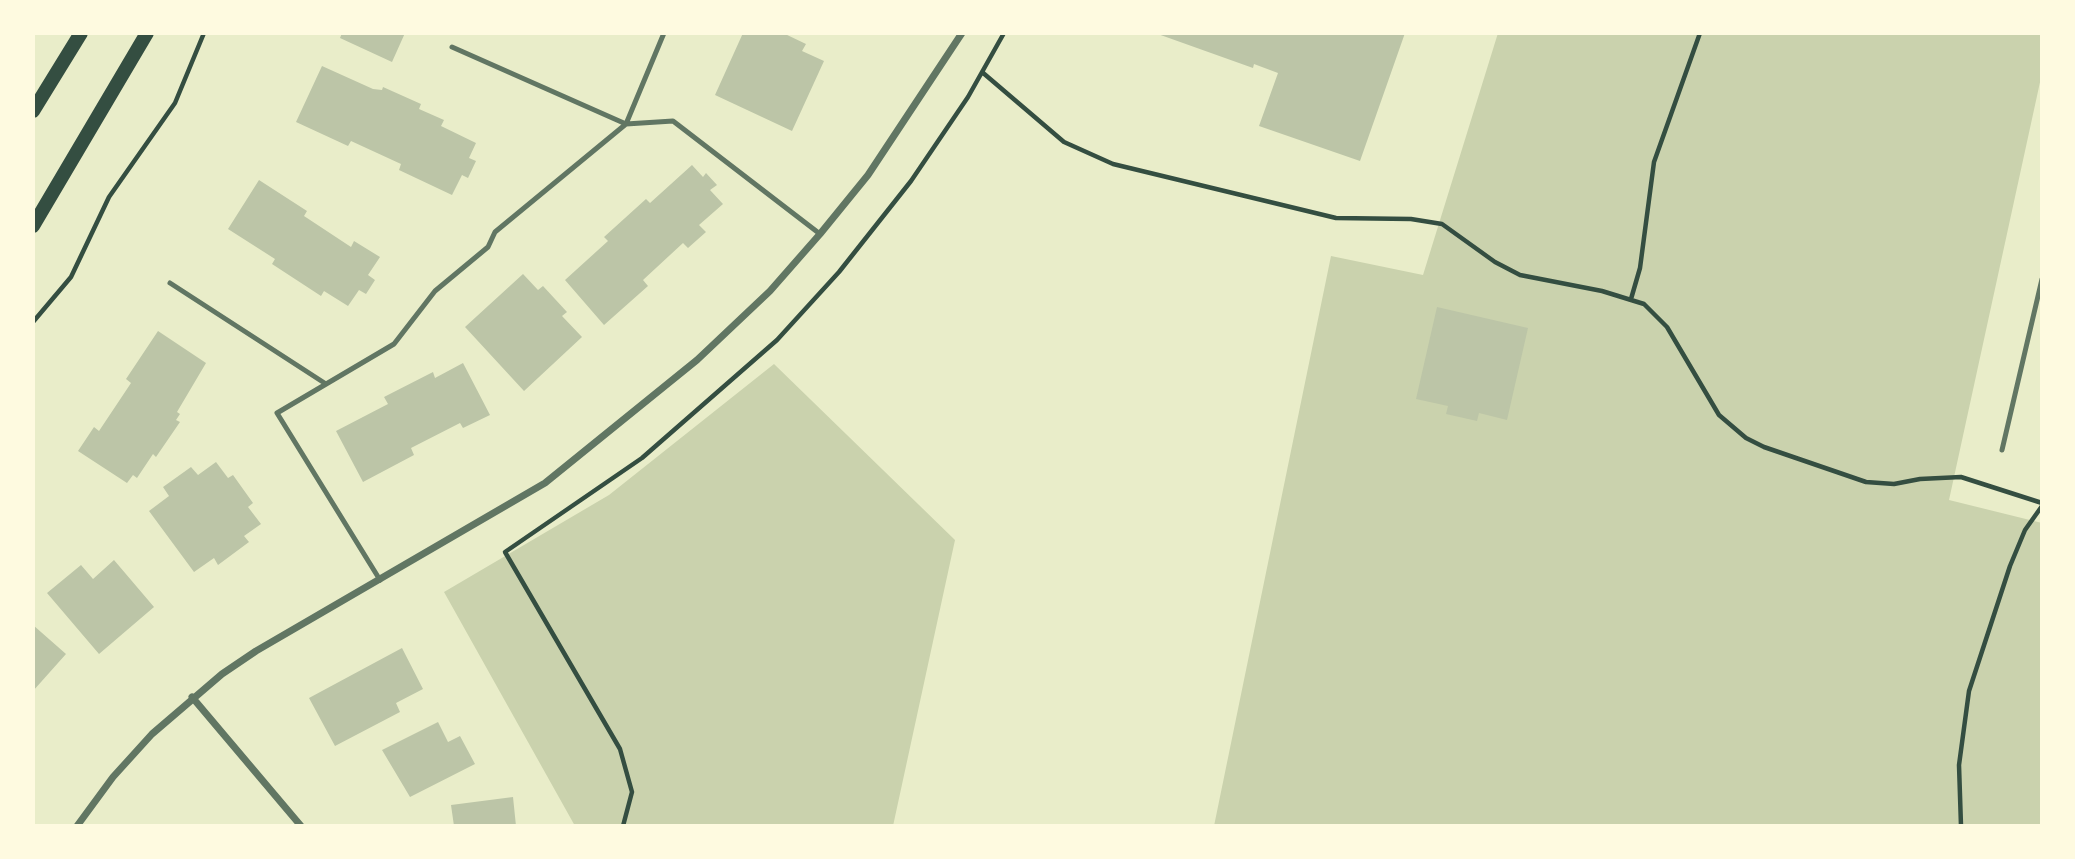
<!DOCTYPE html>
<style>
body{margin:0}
#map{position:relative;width:2075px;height:859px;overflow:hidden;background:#e9edc9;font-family:Commissioner,sans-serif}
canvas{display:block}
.frame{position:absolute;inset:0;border:35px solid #fefae0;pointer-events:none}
</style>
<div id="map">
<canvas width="2075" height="859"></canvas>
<div class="frame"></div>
</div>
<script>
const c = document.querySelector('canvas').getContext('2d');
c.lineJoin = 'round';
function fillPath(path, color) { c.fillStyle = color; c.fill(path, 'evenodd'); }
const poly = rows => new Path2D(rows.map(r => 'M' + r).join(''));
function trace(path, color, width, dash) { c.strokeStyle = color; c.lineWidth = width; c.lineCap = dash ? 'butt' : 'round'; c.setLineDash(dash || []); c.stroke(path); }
fillPath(poly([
 [1498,33,2042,33,2042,73,1949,500,2042,523,2042,826,1214,826,1331,256,1423,275],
 [774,364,955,540,893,826,575,826,444,592,609,495]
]), '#cad2ad');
fillPath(poly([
 [342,33,405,33,392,62,340,38],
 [743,33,783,33,806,44,802,51,824,61,792,131,715,95],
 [1155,33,1405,33,1360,161,1259,126,1278,73,1254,64,1253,68],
 [322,66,373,89,382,90,383,87,421,104,419,109,444,120,441,126,476,143,469,158,476,161,468,178,462,175,452,195,399,170,401,164,351,141,348,146,296,122],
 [692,165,703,177,706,173,717,185,710,190,723,204,699,225,706,232,688,248,683,243,643,280,648,286,604,325,565,280,608,241,604,237,646,199,650,203],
 [259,180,307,211,304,216,351,247,354,241,380,257,368,275,375,280,366,294,359,290,348,306,324,291,321,296,272,264,275,259,228,229],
 [523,274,538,290,543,286,567,312,562,316,582,337,524,391,465,327],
 [1437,307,1528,328,1507,420,1479,413,1477,421,1446,414,1448,406,1416,399],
 [158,331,206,363,177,412,180,414,176,420,180,422,156,457,153,454,137,478,133,475,127,483,78,451,94,427,99,431,131,383,126,379],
 [463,363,490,415,463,428,460,423,411,448,414,455,363,482,336,431,388,404,384,397,433,372,435,378],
 [216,462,228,478,233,475,253,503,248,507,261,524,244,536,249,542,218,565,214,558,194,572,149,511,169,496,163,487,191,467,198,475],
 [114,560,154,607,99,654,47,593,81,565,93,579],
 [33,625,66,654,33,691],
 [402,648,423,689,396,703,400,712,335,746,309,698],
 [438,722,448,742,460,736,475,764,410,797,382,750],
 [513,797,516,826,454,826,451,805]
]), '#bcc5a7');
trace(poly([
 [982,72,1064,142,1113,164,1336,218,1411,219,1442,224,1495,262,1520,275,1602,291,1644,304,1667,327,1719,415,1746,438,1764,447,1866,482,1894,484,1920,479,1961,477,2042,503],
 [1631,299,1640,268,1654,162,1700,33],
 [33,322,71,277,109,197,175,103,204,33],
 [623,826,632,792,620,749,505,552,642,458,777,340,839,272,911,181,968,97,1004,33],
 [1961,826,1959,765,1969,691,2010,566,2025,530,2042,506]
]), '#344e41', 4.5);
trace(poly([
 [452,47,626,124,673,121,820,234],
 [170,283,326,384],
 [2002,450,2042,279],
 [380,580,277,413,394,344,435,291,488,247,495,232,626,124,664,33]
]), '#617663', 5);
trace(poly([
 [192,697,301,826],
 [77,826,113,777,152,734,222,674,256,651,545,483,697,360,770,291,820,234,868,175,962,33]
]), '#617663', 7);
trace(poly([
 [33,111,81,33],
 [33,226,147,33]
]), '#344e41', 14);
</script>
